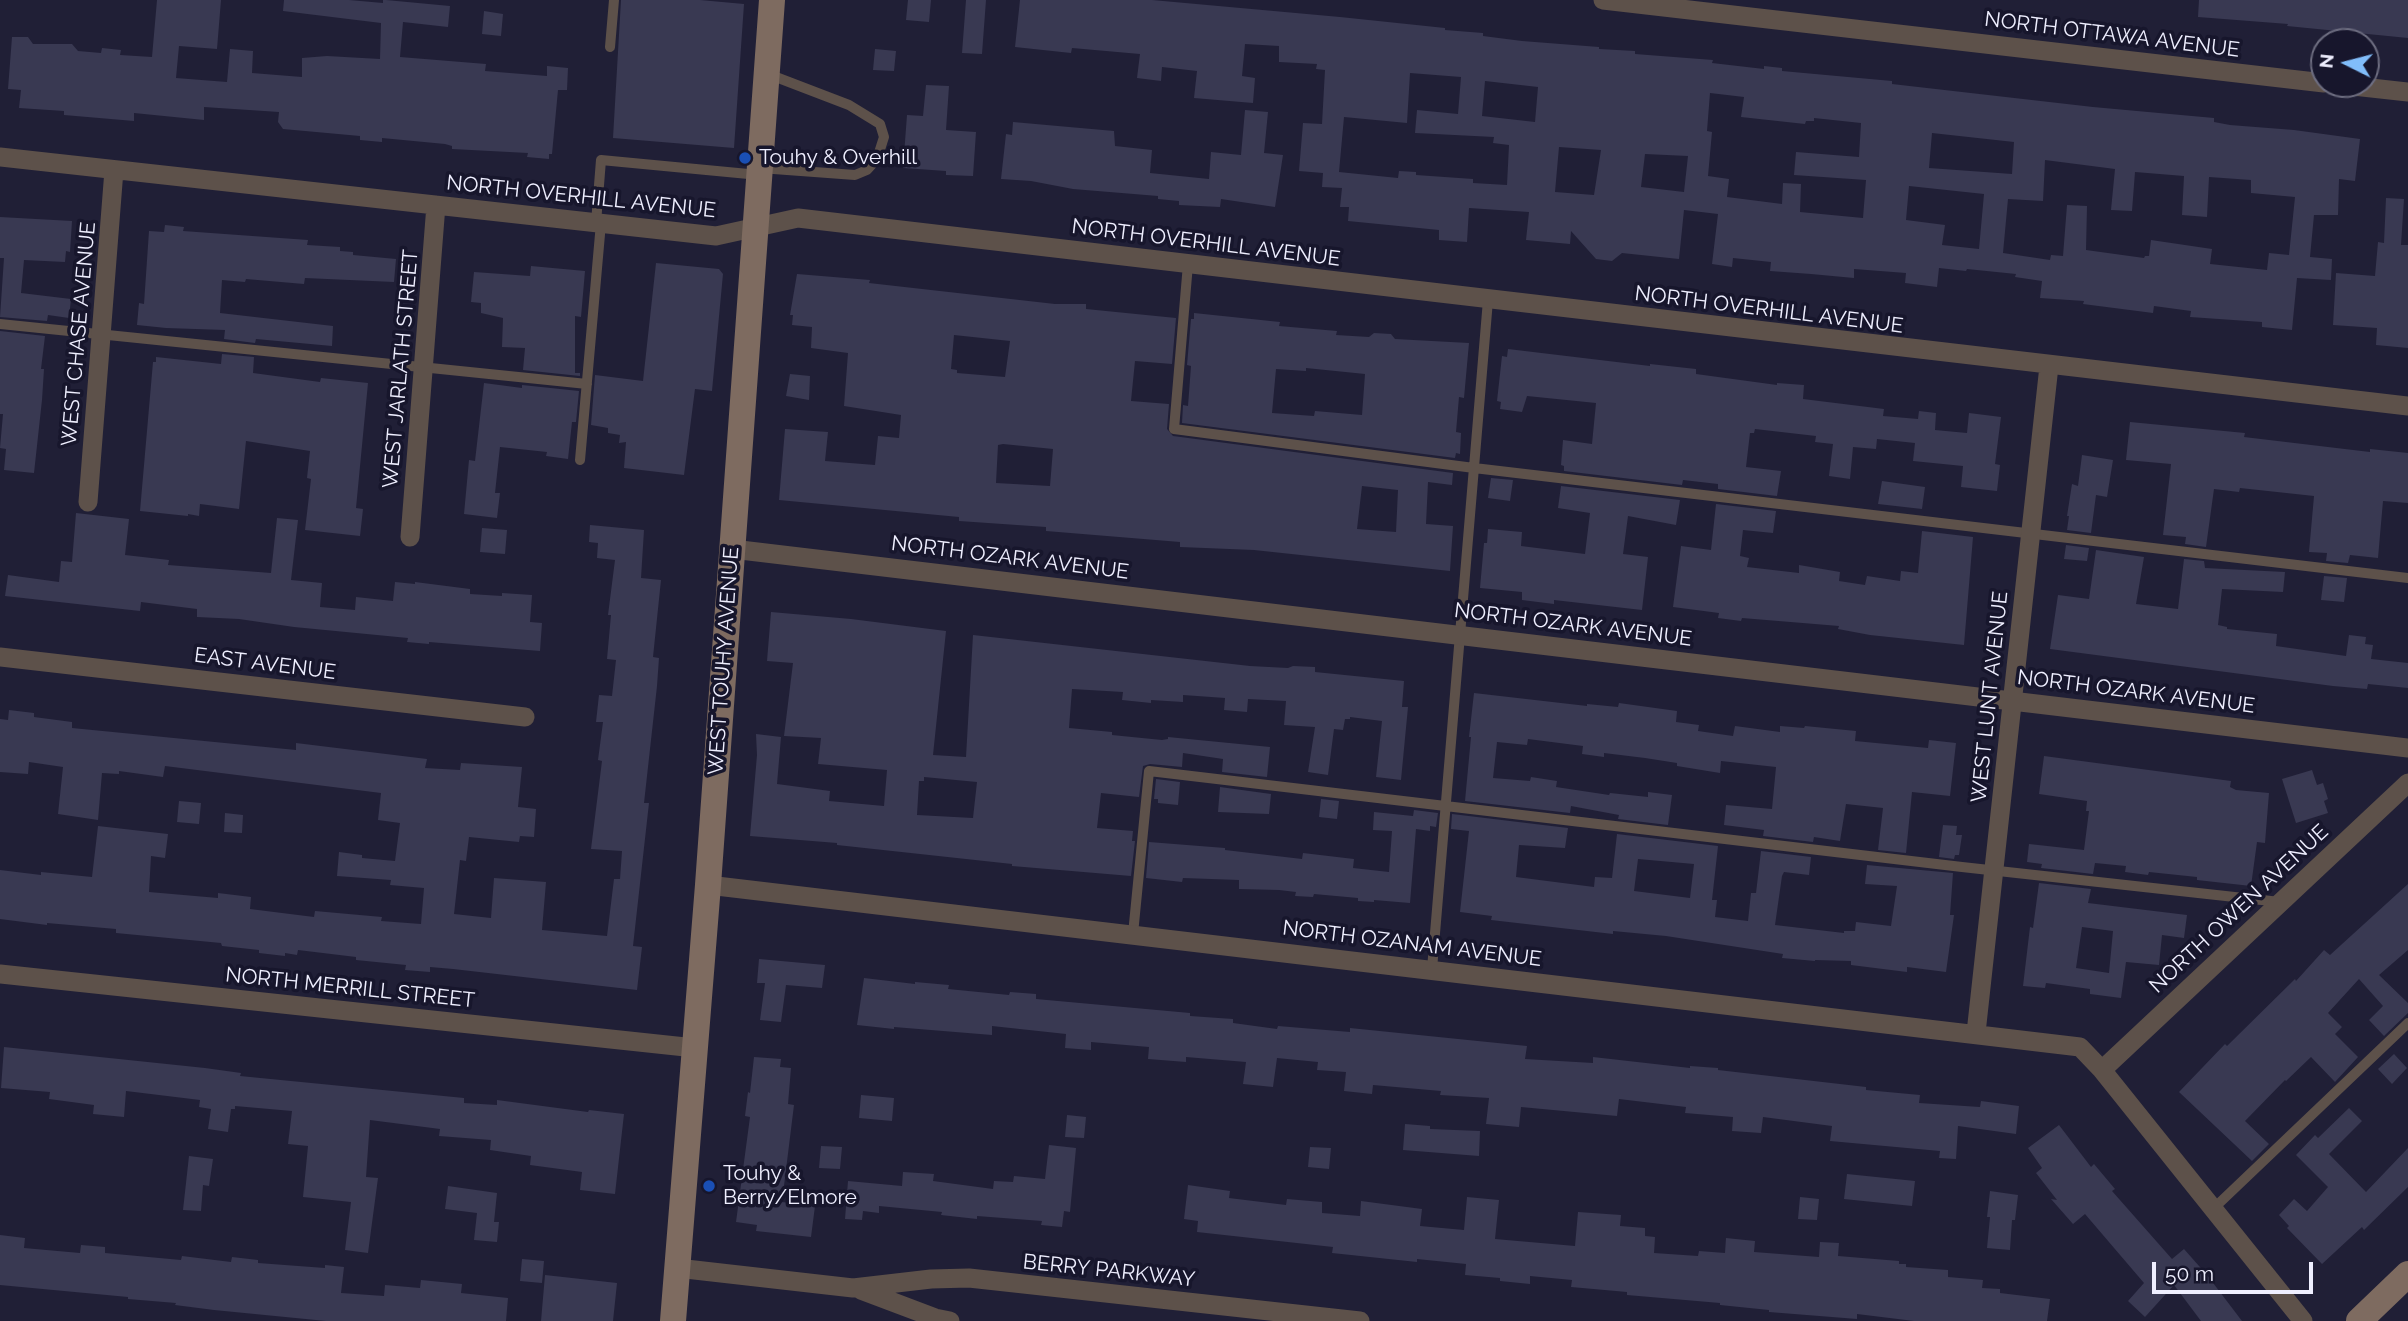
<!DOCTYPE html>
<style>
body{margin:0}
#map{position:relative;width:2408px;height:1321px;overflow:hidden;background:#201f36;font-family:Raleway,sans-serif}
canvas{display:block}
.north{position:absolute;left:2310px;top:28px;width:70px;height:70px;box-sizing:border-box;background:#17162c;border:2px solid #6d6d80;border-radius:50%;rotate:276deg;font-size:19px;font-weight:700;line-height:28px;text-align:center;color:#efefff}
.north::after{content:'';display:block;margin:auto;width:24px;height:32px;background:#81bdfa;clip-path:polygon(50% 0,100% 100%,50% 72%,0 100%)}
.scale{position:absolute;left:2152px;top:1262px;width:161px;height:32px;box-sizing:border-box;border:4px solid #efefff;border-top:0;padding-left:9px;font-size:21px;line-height:24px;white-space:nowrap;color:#efefff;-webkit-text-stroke:5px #17162c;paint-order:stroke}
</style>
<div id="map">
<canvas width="2408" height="1321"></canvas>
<div class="north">N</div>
<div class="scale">50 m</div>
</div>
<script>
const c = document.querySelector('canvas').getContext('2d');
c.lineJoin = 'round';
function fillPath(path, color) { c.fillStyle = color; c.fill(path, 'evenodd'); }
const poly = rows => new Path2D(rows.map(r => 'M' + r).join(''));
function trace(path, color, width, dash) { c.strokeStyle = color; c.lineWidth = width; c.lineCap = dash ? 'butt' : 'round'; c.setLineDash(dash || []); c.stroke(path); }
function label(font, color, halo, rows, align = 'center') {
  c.font = font + ' Raleway,sans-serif'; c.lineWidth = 7; c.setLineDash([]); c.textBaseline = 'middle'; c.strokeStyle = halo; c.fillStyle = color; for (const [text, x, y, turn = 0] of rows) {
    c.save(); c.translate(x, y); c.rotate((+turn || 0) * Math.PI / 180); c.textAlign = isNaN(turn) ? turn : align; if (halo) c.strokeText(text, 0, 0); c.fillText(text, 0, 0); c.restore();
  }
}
fillPath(poly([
 [157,0,221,0,217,49,179,46,176,78,227,82,230,49,253,51,252,73,302,77,302,58,327,56,380,59,381,23,283,11,284,0,349,0,383,3,383,0,386,0,450,6,448,27,403,22,400,57,486,64,485,71,547,76,547,66,568,68,567,90,558,90,552,154,549,154,549,159,527,157,528,153,452,149,452,146,445,144,382,138,382,142,360,140,360,136,283,129,278,122,279,112,204,107,204,120,134,113,134,121,64,115,64,111,19,108,21,90,8,89,12,37,28,37,33,44,72,44,78,51,101,53,102,48,121,50,120,55,152,57],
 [621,0,700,0,744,4,734,148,613,138],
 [908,0,931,0,929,22,906,20],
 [966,0,986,0,982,54,962,53],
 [1020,0,1152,0,1340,17,1445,28,1445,30,1483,33,1483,36,1522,41,1599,47,1599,49,1635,51,1635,54,1713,60,1712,63,1764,69,1764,66,1782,68,1782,71,1892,81,1892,84,2093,107,2214,118,2214,122,2230,125,2294,130,2360,139,2355,181,2339,179,2338,215,2314,215,2310,257,2332,259,2331,280,2297,278,2292,330,2262,327,2262,322,2190,317,2191,311,2154,306,2153,313,2083,304,2084,301,2040,298,2042,281,2015,277,2016,274,1967,269,1966,271,1939,268,1937,287,1905,283,1906,273,1854,269,1854,278,1811,274,1770,271,1771,262,1733,258,1732,267,1712,264,1718,214,1684,210,1679,259,1622,253,1612,261,1596,259,1571,231,1570,244,1526,240,1529,212,1469,208,1467,242,1439,240,1439,230,1348,221,1349,207,1340,207,1342,188,1322,187,1323,173,1299,171,1303,123,1322,124,1325,70,1316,69,1317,64,1279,62,1279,46,1245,44,1242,76,1255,78,1253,103,1194,98,1197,71,1162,67,1161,81,1137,78,1140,54,1072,48,1071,53,1015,47],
 [1410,73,1461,77,1458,114,1417,110,1415,133,1494,137,1493,143,1509,145,1507,185,1473,183,1473,179,1416,175,1416,172,1399,171,1398,178,1339,172,1344,117,1407,123],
 [1485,81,1538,87,1535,122,1482,116],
 [1710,93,1744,97,1741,117,1805,124,1806,121,1814,121,1814,118,1861,123,1859,157,1796,152,1794,175,1866,180,1863,218,1800,212,1801,184,1783,183,1782,204,1727,197,1729,179,1708,176,1712,132,1707,131],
 [1932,133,2014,142,2012,174,1929,168],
 [1559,147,1601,150,1594,195,1555,192],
 [1645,154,1688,156,1684,192,1641,187],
 [2045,160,2115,169,2111,210,2132,211,2135,172,2184,176,2182,215,2207,217,2209,177,2251,180,2251,193,2295,197,2289,255,2269,253,2267,270,2210,264,2212,249,2151,240,2149,256,2145,256,2144,258,2086,250,2087,206,2067,205,2063,256,2051,255,2050,260,2003,253,2008,199,2043,201],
 [1909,186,1984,194,1979,249,1942,245,1945,225,1906,220],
 [2199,0,2408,0,2408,38,2287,26,2288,24,2198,17],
 [484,11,503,14,501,36,482,34],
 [875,49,896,51,894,71,873,70],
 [926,85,949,86,946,130,976,132,973,176,946,175,946,171,903,168,907,115,923,116],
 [1245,110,1268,112,1264,153,1283,155,1275,207,1221,199,1220,207,1179,205,1179,201,1158,199,1158,196,1073,189,1031,181,1001,179,1006,134,1012,135,1013,122,1114,131,1115,146,1152,150,1150,173,1209,179,1211,152,1241,155],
 [2386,198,2404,199,2401,245,2408,245,2408,348,2376,345,2377,328,2333,325,2336,273,2375,276,2378,242,2384,243],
 [0,217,72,221,70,252,66,251,65,262,24,260,21,293,71,299,69,318,48,315,47,321,0,317,4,258,0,258],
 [165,225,184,227,183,231,308,240,307,245,340,247,340,251,353,252,353,255,396,259,394,282,305,278,304,284,246,279,245,282,222,280,220,313,333,326,332,346,256,339,255,343,224,339,225,330,166,328,137,325,139,303,144,304,149,231,164,232],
 [656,263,719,269,723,274,712,391,695,389,684,475,624,468,626,442,619,443,620,435,608,433,608,428,591,425,595,375,643,381],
 [531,266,585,271,581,317,575,316,575,373,580,373,580,376,523,370,525,348,502,347,503,318,481,313,481,303,471,302,474,272,530,276],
 [797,274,870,280,869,283,1055,304,1086,304,1086,309,1176,318,1172,364,1135,361,1131,401,1169,404,1167,429,1173,436,1453,473,1452,485,1428,482,1426,524,1453,526,1450,571,1254,550,1180,547,1180,542,1046,531,1046,527,959,521,959,517,779,500,785,429,828,432,825,461,875,465,878,436,899,438,901,415,844,406,848,353,811,348,812,327,792,325,793,315,790,315],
 [954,335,1010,341,1005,377,957,373,957,370,951,369],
 [1003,444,1053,449,1050,486,996,483,998,445],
 [1362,486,1398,490,1396,532,1357,529],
 [1194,313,1280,322,1279,326,1337,331,1336,335,1369,337,1374,333,1391,334,1395,339,1469,343,1464,398,1459,397,1456,432,1461,433,1460,454,1456,453,1455,458,1182,423,1183,405,1188,406,1191,366,1187,365,1191,319,1194,319],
 [1306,368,1365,374,1362,415,1315,411,1314,416,1272,413,1276,369,1306,371],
 [0,331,45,336,41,369,44,369,42,400,34,473,4,470,6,449,0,448,3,414,0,414],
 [1508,349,1650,366,1650,364,1696,369,1696,374,1777,385,1777,383,1804,385,1803,399,1884,409,1883,416,1918,419,1919,411,1936,413,1935,430,1967,433,1969,413,2001,417,1995,464,2000,465,1997,491,1961,487,1963,466,1913,461,1915,443,1877,439,1876,449,1853,447,1850,479,1829,476,1833,444,1815,442,1816,436,1755,429,1754,433,1750,433,1746,467,1781,471,1777,496,1718,489,1718,484,1683,480,1682,485,1564,471,1564,466,1561,465,1563,440,1592,444,1596,403,1527,396,1522,412,1500,409,1501,402,1497,401,1502,356,1507,357],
 [222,354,254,357,253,373,320,382,321,378,368,383,356,508,363,509,360,536,305,530,311,479,307,478,310,451,246,441,239,509,200,504,199,516,188,514,188,516,140,511,153,362,156,362,156,357,221,364],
 [790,374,810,376,809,400,786,396],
 [484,383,522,388,522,385,579,391,576,422,572,422,568,459,546,456,547,452,500,447,495,493,500,493,497,518,464,514,469,460,475,461],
 [2130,422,2245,433,2244,437,2370,452,2370,449,2408,453,2408,503,2383,501,2378,558,2350,555,2348,563,2326,561,2327,553,2309,552,2314,496,2240,488,2239,492,2214,489,2206,547,2185,544,2186,537,2163,535,2171,464,2126,460],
 [2082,455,2113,460,2107,497,2096,495,2091,533,2067,530,2069,516,2067,516,2072,484,2078,486],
 [1491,478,1513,480,1510,501,1488,498],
 [1882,481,1925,487,1922,509,1878,504],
 [1561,486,1680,500,1676,525,1628,516,1623,554,1648,557,1642,610,1554,600,1554,604,1522,600,1522,592,1480,588,1484,543,1487,543,1488,529,1522,532,1521,546,1585,554,1590,513,1558,508],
 [1716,504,1776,511,1773,533,1743,530,1740,556,1749,558,1747,567,1799,573,1799,565,1840,572,1839,581,1865,585,1867,576,1900,581,1901,571,1918,573,1922,531,1973,537,1964,645,1870,635,1838,629,1839,626,1742,618,1741,621,1718,618,1719,613,1673,607,1681,546,1711,550],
 [76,513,129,519,125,555,169,560,168,565,271,573,277,518,298,520,291,580,322,583,320,607,355,610,356,597,393,601,395,582,415,584,415,582,470,589,470,594,502,596,502,593,532,595,530,622,542,623,540,651,429,642,429,644,407,642,408,638,294,627,239,619,197,617,197,609,141,602,140,611,5,596,8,575,59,582,61,561,72,562],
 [590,525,644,530,641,578,661,580,653,657,659,658,657,686,644,803,649,803,633,946,642,947,637,990,453,969,430,967,430,972,405,970,406,965,356,960,356,957,298,950,297,955,285,953,285,956,259,953,259,950,222,946,221,943,116,933,116,929,47,923,47,925,0,919,0,870,41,875,41,872,92,877,98,826,168,834,165,858,151,856,149,892,218,898,218,893,251,897,250,909,314,917,315,911,382,917,381,921,421,924,424,888,390,885,391,880,337,876,339,852,362,855,362,858,395,861,400,823,378,820,381,793,165,766,163,777,119,771,119,774,102,773,98,820,58,814,63,767,29,762,28,774,0,772,0,719,8,720,9,710,34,713,34,717,72,722,72,728,296,750,296,743,427,759,425,768,460,770,461,763,522,767,518,807,536,809,534,837,520,836,519,842,469,837,466,861,460,860,454,914,491,918,494,878,546,882,542,930,607,936,614,879,620,879,622,851,591,849,602,761,598,760,603,722,596,722,599,695,612,696,616,660,607,659,611,615,608,615,615,560,597,558,598,543,589,542],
 [482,528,507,530,505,554,480,552],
 [2066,545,2089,548,2087,561,2064,559],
 [2096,550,2144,557,2136,604,2178,609,2184,559,2204,561,2205,568,2285,572,2283,592,2222,589,2218,625,2227,627,2227,629,2277,634,2276,646,2346,656,2349,635,2366,637,2365,644,2373,645,2371,659,2408,663,2408,688,2368,684,2367,689,2333,686,2050,649,2058,595,2089,599],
 [2324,576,2347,578,2344,602,2321,600],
 [771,612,851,619,946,631,933,755,966,757,973,635,1250,666,1288,668,1293,666,1315,667,1315,672,1404,681,1402,707,1408,707,1401,780,1376,777,1382,721,1350,717,1350,719,1345,719,1343,730,1334,729,1328,775,1308,772,1315,727,1284,725,1286,701,1248,699,1247,712,1224,710,1225,698,1183,695,1183,702,1151,700,1151,703,1122,700,1123,692,1072,689,1069,728,1112,732,1112,735,1162,740,1168,739,1168,737,1270,747,1267,777,1222,772,1223,759,1183,753,1182,767,1150,764,1143,766,1139,797,1101,793,1097,828,1133,831,1132,841,1135,841,1131,876,1012,866,1012,864,837,845,837,843,750,836,757,755,756,734,781,737,777,784,830,791,829,801,884,806,887,770,818,764,821,738,784,736,793,663,767,661],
 [924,777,977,782,973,818,917,815,919,781,924,781],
 [1474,693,1587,706,1587,704,1618,707,1619,703,1677,711,1676,722,1699,725,1698,731,1733,736,1735,726,1780,732,1780,726,1804,728,1805,726,1856,731,1855,741,1928,748,1929,740,1956,743,1950,796,1912,792,1906,853,1878,850,1883,808,1846,804,1840,841,1814,837,1813,842,1763,836,1764,830,1724,825,1726,805,1772,809,1776,767,1721,761,1720,773,1677,766,1677,763,1645,758,1604,753,1604,757,1582,754,1583,746,1528,739,1527,745,1497,742,1493,778,1530,781,1531,777,1557,781,1556,787,1609,795,1610,793,1648,797,1648,792,1672,795,1668,825,1618,819,1619,815,1571,806,1570,813,1465,801,1471,737,1469,737],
 [2044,756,2231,781,2230,787,2236,790,2269,793,2265,843,2257,842,2251,886,2197,880,2197,877,2149,872,2148,875,2125,872,2126,866,2095,863,2093,874,2041,868,2042,864,2027,862,2029,844,2084,850,2089,811,2086,811,2087,801,2039,794],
 [2312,770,2317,785,2323,783,2328,799,2324,801,2328,813,2296,823,2282,779],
 [1156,779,1180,782,1178,805,1158,803,1158,799,1154,799],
 [1220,787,1271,794,1269,814,1218,812],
 [1321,799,1339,801,1337,819,1319,817],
 [179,801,201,803,199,824,177,822],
 [1414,810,1438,813,1436,827,1430,826,1430,831,1416,829,1410,903,1374,900,1374,902,1358,901,1358,898,1314,894,1313,897,1295,896,1296,892,1279,890,1239,889,1239,880,1183,878,1182,882,1146,878,1149,842,1225,848,1225,850,1302,859,1303,853,1354,859,1353,868,1389,872,1392,831,1373,830,1374,812,1413,816],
 [225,813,243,815,242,833,224,832],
 [1452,814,1568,828,1565,848,1519,845,1516,877,1594,887,1595,877,1612,878,1617,834,1718,846,1712,900,1717,900,1715,917,1748,921,1751,893,1756,893,1761,851,1811,857,1809,875,1784,872,1782,876,1775,925,1844,933,1844,931,1855,931,1856,922,1891,926,1897,886,1865,884,1867,865,1953,873,1950,915,1954,915,1946,972,1907,967,1907,972,1851,965,1851,961,1815,960,1815,961,1782,958,1783,954,1666,936,1613,931,1613,934,1491,920,1492,916,1460,912,1469,831,1451,829],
 [1638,859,1694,864,1690,898,1634,891],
 [1943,825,1957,826,1956,835,1962,835,1959,855,1955,855,1954,859,1939,857],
 [2039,883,2091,889,2088,903,2187,915,2184,938,2162,935,2159,965,2126,962,2121,998,2090,994,2090,989,2046,983,2045,988,2023,986,2030,927,2033,928],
 [2082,927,2113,931,2109,973,2076,968],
 [2408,884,2408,950,2379,975,2408,1003,2408,1013,2384,1036,2369,1020,2383,1006,2359,979,2328,1013,2342,1027,2335,1034,2358,1057,2335,1082,2311,1057,2286,1081,2285,1080,2245,1121,2269,1144,2252,1161,2179,1092,2225,1044,2227,1046,2295,979,2296,981,2324,950,2330,955],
 [759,959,825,965,822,988,786,985,781,1022,760,1020,765,983,757,983],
 [864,978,915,984,915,982,949,985,948,989,1009,995,1010,992,1036,994,1036,999,1190,1013,1190,1016,1233,1019,1233,1023,1277,1029,1278,1026,1350,1032,1350,1028,1527,1046,1525,1059,1593,1063,1593,1057,1690,1068,1690,1066,1718,1068,1718,1070,1866,1087,1866,1090,1920,1095,1919,1103,1980,1107,1981,1101,2019,1106,2016,1134,1958,1126,1956,1159,1939,1158,1940,1151,1830,1141,1832,1126,1763,1117,1761,1133,1732,1131,1733,1117,1685,1113,1686,1107,1619,1099,1617,1116,1521,1107,1519,1127,1486,1124,1489,1098,1440,1095,1441,1091,1373,1085,1372,1094,1344,1091,1346,1072,1317,1070,1318,1062,1277,1058,1273,1087,1243,1084,1246,1062,1186,1057,1186,1062,1148,1059,1149,1047,1091,1042,1091,1050,1065,1048,1066,1034,992,1026,992,1035,894,1027,894,1029,857,1025],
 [4,1047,205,1068,241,1073,240,1076,464,1098,464,1103,497,1105,497,1100,588,1112,589,1110,624,1114,615,1194,580,1190,582,1172,530,1165,531,1156,490,1150,491,1140,439,1136,440,1129,370,1120,366,1177,378,1178,368,1253,345,1250,351,1202,303,1197,308,1146,288,1144,292,1111,235,1106,235,1109,231,1109,228,1132,208,1129,211,1109,199,1107,200,1100,126,1091,124,1117,93,1114,94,1105,49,1099,50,1092,1,1088],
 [2394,1054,2407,1068,2392,1084,2378,1069],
 [754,1057,781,1059,780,1067,791,1068,788,1104,794,1105,782,1202,815,1206,811,1237,756,1231,757,1225,736,1222,750,1117,745,1116,748,1092,750,1093],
 [861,1095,894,1098,892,1121,859,1118],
 [2349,1108,2362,1121,2329,1154,2366,1192,2408,1148,2408,1187,2364,1230,2362,1227,2322,1264,2287,1228,2289,1226,2279,1215,2294,1199,2307,1211,2328,1187,2296,1155,2315,1135,2318,1138],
 [1067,1115,1086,1117,1084,1138,1065,1137],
 [1405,1124,1430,1126,1430,1129,1480,1131,1479,1156,1403,1150],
 [2059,1125,2091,1167,2094,1164,2115,1189,2112,1191,2172,1259,2184,1249,2207,1275,2242,1321,2201,1321,2174,1285,2145,1317,2128,1301,2144,1283,2085,1214,2073,1224,2051,1199,2057,1200,2036,1173,2042,1168,2028,1148],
 [1049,1145,1076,1148,1070,1212,1064,1211,1062,1227,1041,1225,1042,1221,977,1216,977,1219,941,1215,942,1212,879,1206,879,1213,863,1211,862,1220,845,1219,848,1181,902,1186,903,1172,934,1174,933,1181,993,1189,994,1181,1013,1182,1014,1176,1045,1179],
 [821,1146,842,1147,840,1169,819,1168],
 [1310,1147,1331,1148,1329,1169,1308,1167],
 [189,1156,213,1159,209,1186,203,1185,201,1211,183,1210],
 [1847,1174,1915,1181,1912,1206,1844,1199],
 [1188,1185,1230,1191,1229,1198,1286,1205,1287,1199,1322,1202,1322,1213,1360,1216,1361,1201,1422,1209,1420,1226,1464,1230,1467,1197,1499,1200,1495,1239,1575,1246,1578,1212,1621,1215,1620,1226,1645,1228,1645,1236,1655,1237,1654,1253,1698,1256,1699,1251,1725,1253,1726,1238,1755,1241,1754,1252,1819,1257,1820,1242,1839,1243,1838,1256,1899,1261,1899,1264,1906,1264,1906,1267,1948,1270,1948,1277,1983,1280,1982,1288,2000,1289,2000,1293,2050,1299,2047,1321,1914,1321,1857,1314,1857,1319,1769,1312,1769,1310,1720,1305,1720,1303,1627,1295,1627,1292,1571,1287,1572,1280,1530,1276,1530,1284,1500,1281,1500,1278,1465,1275,1466,1264,1417,1259,1417,1262,1332,1253,1333,1247,1197,1232,1198,1221,1184,1219],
 [448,1186,497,1193,494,1222,499,1222,497,1242,474,1240,477,1213,445,1209],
 [1990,1191,2018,1195,2015,1220,2012,1220,2010,1250,1987,1248,1990,1217,1987,1217],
 [1800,1197,1819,1199,1817,1220,1798,1219],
 [0,1235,25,1238,24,1248,80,1253,81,1245,105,1247,105,1253,181,1260,182,1256,231,1262,232,1257,258,1260,258,1263,325,1268,325,1265,344,1267,341,1293,384,1296,385,1285,420,1288,421,1280,462,1284,461,1293,508,1298,506,1321,326,1321,214,1310,175,1305,176,1303,128,1299,128,1297,0,1285],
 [522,1259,544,1261,542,1283,520,1281],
 [545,1275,617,1283,613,1321,541,1321]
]), '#393952');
trace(poly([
 [610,47,614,0],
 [760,168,855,175,867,170,877,159,884,137,880,124,849,105,768,74],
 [596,223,601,160,759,175],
 [1188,264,1174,429,1474,468,2408,578],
 [0,324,587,384],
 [580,460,601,223],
 [1133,934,1149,771,1962,867,2280,902],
 [1432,969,1488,300],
 [2213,1209,2408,1023]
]), '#5d514a', 10);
trace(poly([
 [1603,0,2324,83],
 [2335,84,2408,92],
 [0,157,716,236,798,218,2408,406],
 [88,502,114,170],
 [410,537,436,205],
 [732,549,2408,748],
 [0,657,525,717],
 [708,885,2080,1047,2102,1070,2303,1321],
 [0,974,695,1048],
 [1976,1033,2049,366],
 [2102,1070,2408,783],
 [677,1268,853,1288,931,1279,969,1278,1360,1321],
 [861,1290,935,1318,950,1321]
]), '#5d514a', 19);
trace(poly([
 [673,1321,708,885,772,0],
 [2359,1321,2408,1274]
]), '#7e6b60', 26);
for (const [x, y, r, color] of [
 [745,158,7,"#1a4fb4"],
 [709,1186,7,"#1a4fb4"]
]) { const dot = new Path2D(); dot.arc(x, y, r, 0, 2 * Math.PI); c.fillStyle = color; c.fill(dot); trace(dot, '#17162c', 2.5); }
label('21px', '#efefff', '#17162c', [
 ["NORTH OTTAWA AVENUE",2112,35,7],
 ["NORTH OVERHILL AVENUE",581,197,6],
 ["NORTH OVERHILL AVENUE",1206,243,7],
 ["NORTH OVERHILL AVENUE",1769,310,7],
 ["WEST CHASE AVENUE",79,334,-85],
 ["WEST JARLATH STREET",401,369,-85],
 ["NORTH OZARK AVENUE",1010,558,7],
 ["NORTH OZARK AVENUE",1573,625,7],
 ["WEST TOUHY AVENUE",724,661,-86],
 ["EAST AVENUE",265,664,7],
 ["NORTH OZARK AVENUE",2136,692,7],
 ["WEST LUNT AVENUE",1990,697,-84],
 ["NORTH OWEN AVENUE",2239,909,-43],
 ["NORTH OZANAM AVENUE",1412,944,7],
 ["NORTH MERRILL STREET",350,988,6],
 ["BERRY PARKWAY",1109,1271,6]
]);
label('21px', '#efefff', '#17162c', [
 ["Touhy & Overhill",759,158],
 ["Touhy &",723,1174],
 ["Berry/Elmore",723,1198]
], 'left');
</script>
